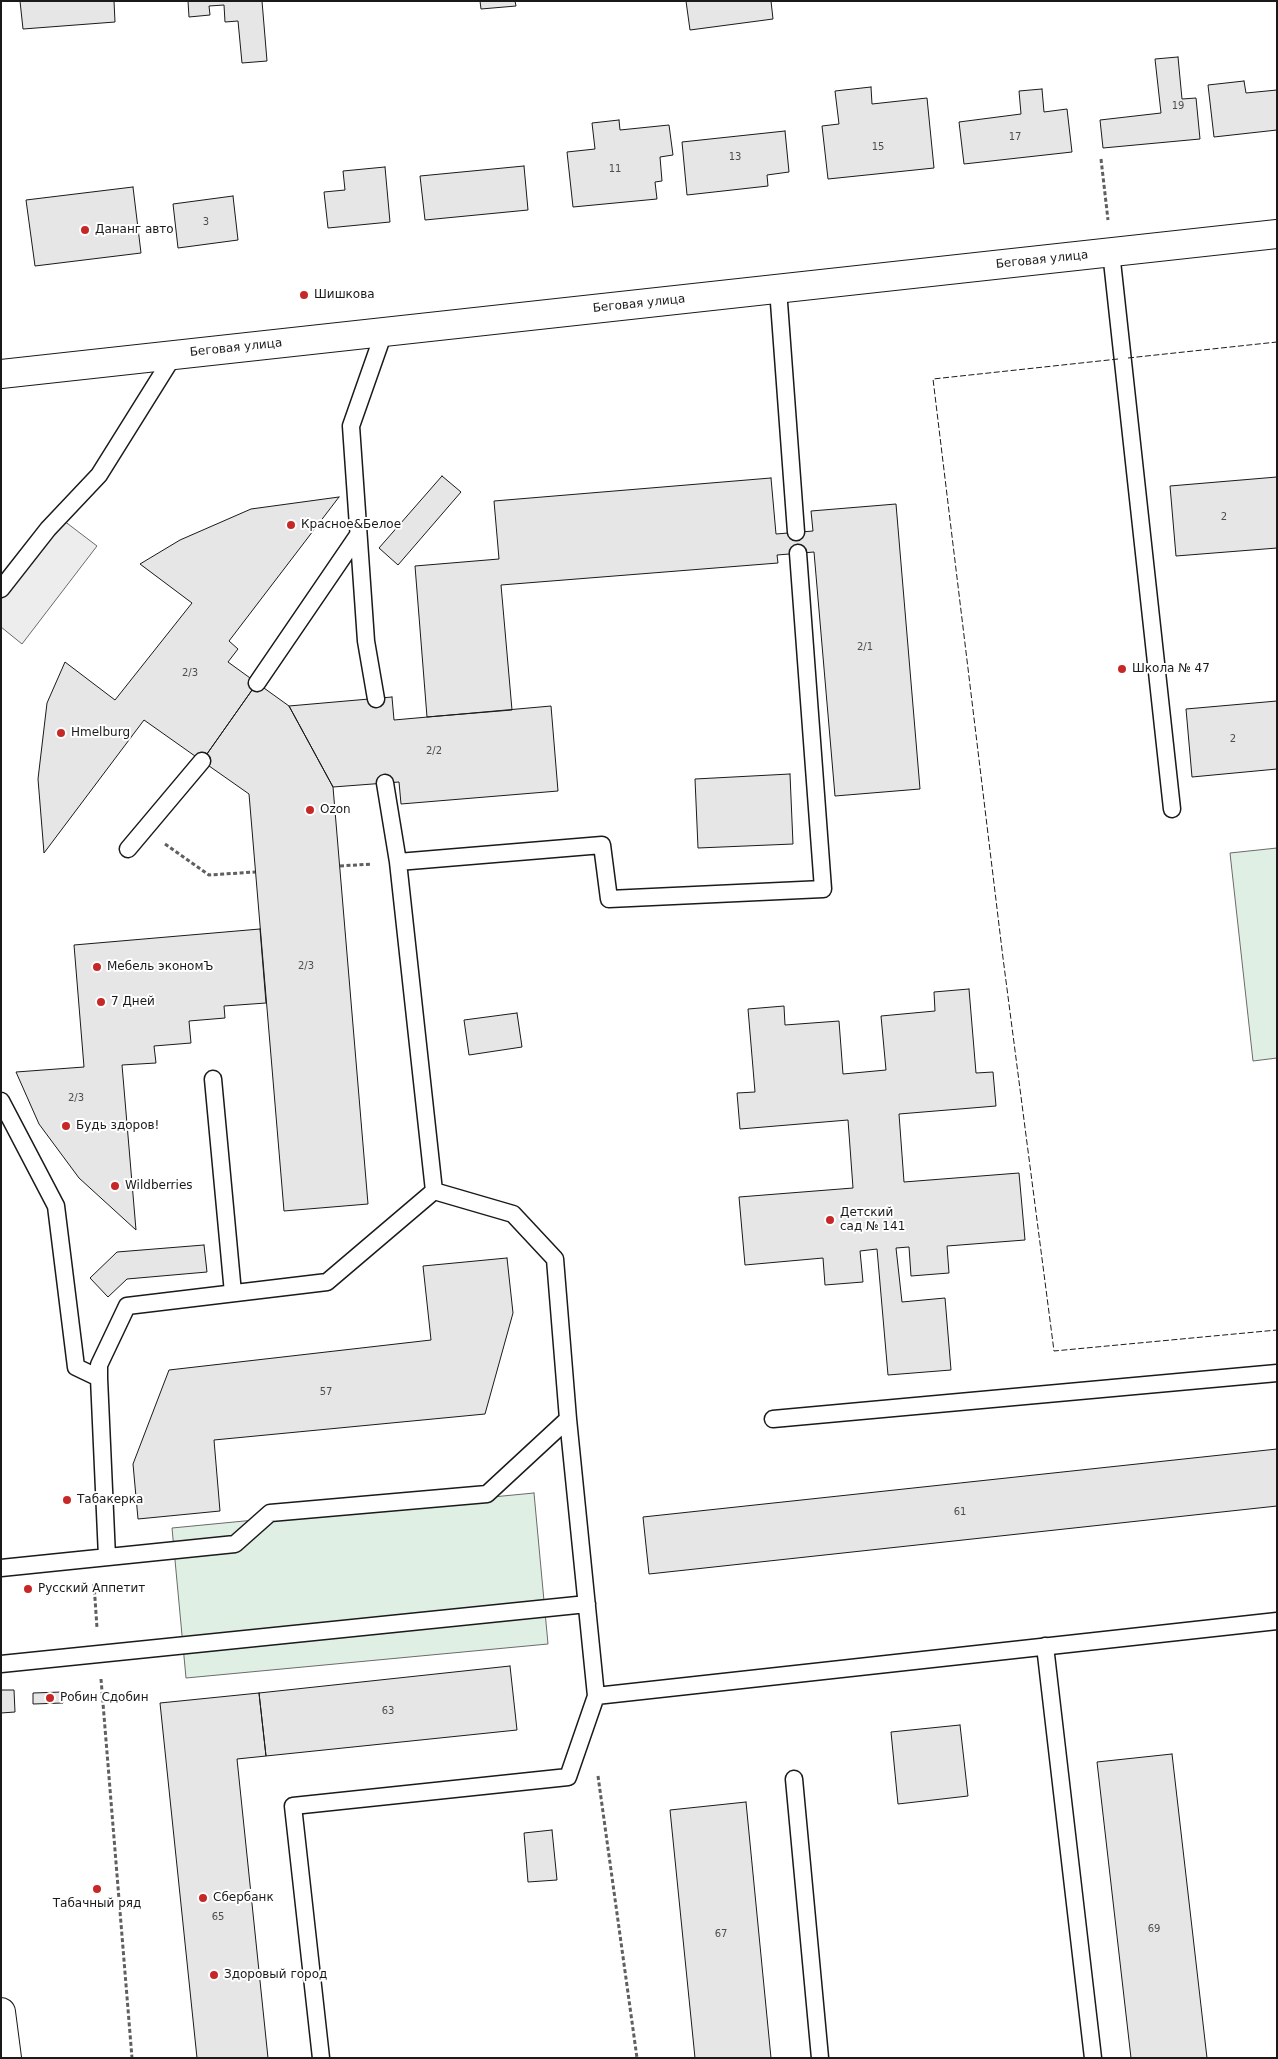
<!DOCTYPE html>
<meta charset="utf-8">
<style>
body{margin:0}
#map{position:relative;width:1278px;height:2059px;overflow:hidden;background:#fff;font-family:"DejaVu Sans",sans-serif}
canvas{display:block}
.frame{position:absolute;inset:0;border:2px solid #1a1a1a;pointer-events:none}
</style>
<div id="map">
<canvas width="1278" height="2059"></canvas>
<div class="frame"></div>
</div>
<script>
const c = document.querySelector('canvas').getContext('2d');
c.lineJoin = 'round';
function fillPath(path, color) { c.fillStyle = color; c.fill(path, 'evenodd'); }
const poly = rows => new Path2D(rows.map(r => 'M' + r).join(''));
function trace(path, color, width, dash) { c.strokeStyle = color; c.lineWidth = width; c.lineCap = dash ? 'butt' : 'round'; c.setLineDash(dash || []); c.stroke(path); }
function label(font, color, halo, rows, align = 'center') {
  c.font = font + ' "DejaVu Sans",sans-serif'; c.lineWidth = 4; c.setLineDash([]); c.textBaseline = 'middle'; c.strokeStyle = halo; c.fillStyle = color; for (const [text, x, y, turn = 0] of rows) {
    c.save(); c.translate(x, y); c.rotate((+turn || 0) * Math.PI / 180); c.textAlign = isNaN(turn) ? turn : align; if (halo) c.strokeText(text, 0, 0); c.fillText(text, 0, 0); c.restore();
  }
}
const green = poly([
 [1277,848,1277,1058,1253,1061,1230,853,1277,848],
 [534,1493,548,1644,186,1678,172,1528,534,1493]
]);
fillPath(green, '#e0efe3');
trace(green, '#6a6a6a', 1);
const parking = poly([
 [55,514,97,546,22,644,1,627,1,584,55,514]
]);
fillPath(parking, '#ededed');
trace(parking, '#6a6a6a', 1);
const building = poly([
 [20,1,114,1,115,22,23,29,20,1],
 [188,1,262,1,267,61,242,63,238,21,225,22,224,5,209,6,210,15,189,17,188,1],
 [480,1,515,1,516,6,481,9,480,1],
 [686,1,771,1,773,19,690,30,686,1],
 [1178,57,1182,99,1196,98,1200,139,1103,148,1100,120,1161,113,1155,59,1178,57],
 [1244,81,1246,93,1277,90,1277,130,1214,137,1208,85,1244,81],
 [871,87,872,104,927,98,934,168,828,179,822,126,839,124,835,91,871,87],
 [1042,89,1044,112,1067,109,1072,152,964,164,959,122,1021,114,1019,91,1042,89],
 [619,120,620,130,669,125,673,155,660,157,662,181,655,182,657,199,573,207,567,152,595,149,592,123,619,120],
 [785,131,789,172,767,175,768,186,687,195,682,142,785,131],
 [524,166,528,210,425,220,420,176,524,166],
 [385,167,390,222,328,228,324,192,345,190,343,171,385,167],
 [133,187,141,253,35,266,26,200,133,187],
 [233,196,238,240,178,248,173,204,233,196],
 [442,476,461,492,398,565,379,548,442,476],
 [1277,477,1277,548,1176,556,1170,486,1277,477],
 [771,478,776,534,813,531,811,511,896,504,920,789,835,796,814,552,777,555,778,563,501,585,512,710,427,717,415,566,499,559,494,501,771,478],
 [339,497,229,641,238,649,228,662,257,683,202,761,144,720,44,853,38,779,47,703,65,662,115,700,192,603,140,564,180,540,251,509,339,497],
 [257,683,289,706,333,787,368,1204,284,1211,249,794,202,761,257,683],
 [392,697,394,720,551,706,558,791,401,804,399,782,333,787,289,706,392,697],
 [1277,701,1277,769,1192,777,1186,709,1277,701],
 [790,774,793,844,698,848,695,779,790,774],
 [260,929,266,1003,224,1006,225,1018,189,1021,191,1043,154,1046,156,1063,122,1065,136,1230,79,1178,39,1124,16,1072,84,1067,74,945,260,929],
 [969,989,976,1073,993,1072,996,1106,899,1114,904,1182,1019,1173,1025,1240,947,1246,949,1273,911,1276,909,1247,896,1248,902,1302,945,1298,951,1370,888,1375,877,1249,860,1251,863,1282,825,1285,823,1258,745,1265,739,1197,853,1188,848,1120,740,1129,737,1093,755,1092,748,1009,784,1006,785,1025,839,1021,843,1074,886,1070,881,1016,935,1011,934,992,969,989],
 [517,1013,522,1047,469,1055,464,1020,517,1013],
 [204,1245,207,1272,127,1279,108,1297,90,1278,117,1252,204,1245],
 [507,1258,513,1313,485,1414,214,1440,220,1511,138,1519,133,1464,169,1370,431,1340,423,1266,507,1258],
 [1277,1449,1277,1506,649,1574,643,1517,1277,1449],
 [510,1666,517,1730,266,1756,259,1693,510,1666],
 [1,1690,14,1690,15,1712,1,1713,1,1690],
 [62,1692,63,1703,33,1704,33,1693,62,1692],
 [259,1693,266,1756,237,1759,268,2058,197,2058,160,1703,259,1693],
 [960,1725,968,1796,898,1804,891,1732,960,1725],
 [1172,1754,1207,2058,1131,2058,1097,1762,1172,1754],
 [746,1802,771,2058,695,2058,670,1810,746,1802],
 [552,1830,557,1880,528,1882,524,1833,552,1830]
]);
fillPath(building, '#e6e6e6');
trace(building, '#1a1a1a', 1);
const service = poly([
 [1111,252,1172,809],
 [778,289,796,532],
 [1,589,48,529,99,475,174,355],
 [257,683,358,535],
 [376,699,366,641,351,426,384,332],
 [385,783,398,862],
 [128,849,202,761],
 [213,1079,233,1293],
 [1,1101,56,1206,76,1367,99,1378,107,1557],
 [99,1378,99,1365,127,1306,327,1282,434,1191,398,862,602,845,609,899,823,889,798,553],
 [568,1419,596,1696,1277,1621],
 [773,1419,1277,1373],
 [1,1568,235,1544,270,1513,487,1494,568,1419,555,1259,513,1214,434,1191],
 [1045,1646,1093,2058],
 [1,1664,587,1604],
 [794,1779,820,2058],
 [321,2058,293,1806,568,1777,596,1696]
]);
const tertiary = poly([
 [1,374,1277,234]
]);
const primary = poly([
 [1,2012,7,2058]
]);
trace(service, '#1a1a1a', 19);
trace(tertiary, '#1a1a1a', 30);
trace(primary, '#1a1a1a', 30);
trace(poly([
 [1101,159,1108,220],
 [165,844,209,875,255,872],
 [340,866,372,864],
 [94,1584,97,1628],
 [101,1679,132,2058],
 [598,1776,637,2058]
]), '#5f5f5f', 3, [4, 2.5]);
trace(service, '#fff', 16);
trace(tertiary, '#fff', 28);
trace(primary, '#fff', 28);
trace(poly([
 [1128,358,1277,342],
 [1118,359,933,379,1003,958,1054,1351,1277,1330]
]), '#1a1a1a', 1, [6, 2.5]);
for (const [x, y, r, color] of [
 [85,230,5,"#c62828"],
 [304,295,5,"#c62828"],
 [291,525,5,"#c62828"],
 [1122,669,5,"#c62828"],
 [61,733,5,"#c62828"],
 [310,810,5,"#c62828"],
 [97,967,5,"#c62828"],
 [101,1002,5,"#c62828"],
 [66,1126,5,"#c62828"],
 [115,1186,5,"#c62828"],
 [830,1220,5,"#c62828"],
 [67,1500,5,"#c62828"],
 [28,1589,5,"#c62828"],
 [50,1698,5,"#c62828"],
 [97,1889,5,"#c62828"],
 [203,1898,5,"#c62828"],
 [214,1975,5,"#c62828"]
]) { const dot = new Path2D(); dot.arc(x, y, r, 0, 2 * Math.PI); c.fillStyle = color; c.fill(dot); trace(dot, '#fff', 2); }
label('10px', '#4d4d4d', null, [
 ["19",1178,106],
 ["17",1015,137],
 ["15",878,147],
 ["13",735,157],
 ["11",615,169],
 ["3",206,222],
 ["2",1224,517],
 ["2/1",865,647],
 ["2/3",190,673],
 ["2",1233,739],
 ["2/2",434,751],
 ["2/3",306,966],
 ["2/3",76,1098],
 ["57",326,1392],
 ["61",960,1512],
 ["63",388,1711],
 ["65",218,1917],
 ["69",1154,1929],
 ["67",721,1934]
]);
label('12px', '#1a1a1a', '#fff', [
 ["Дананг авто",95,230],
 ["Шишкова",314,295],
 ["Красное&Белое",301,525],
 ["Школа № 47",1132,669],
 ["Hmelburg",71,733],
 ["Ozon",320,810],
 ["Мебель экономЪ",107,967],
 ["7 Дней",111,1002],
 ["Будь здоров!",76,1126],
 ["Wildberries",125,1186],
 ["Детский",840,1213],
 ["сад № 141",840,1227],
 ["Табакерка",77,1500],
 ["Русский Аппетит",38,1589],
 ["Робин Сдобин",60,1698],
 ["Сбербанк",213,1898],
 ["Табачный ряд",97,1904,"center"],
 ["Здоровый город",224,1975]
], 'left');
label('12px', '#1a1a1a', '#fff', [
 ["Беговая улица",1042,260,-6],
 ["Беговая улица",639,304,-6],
 ["Беговая улица",236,348,-6]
]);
</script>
